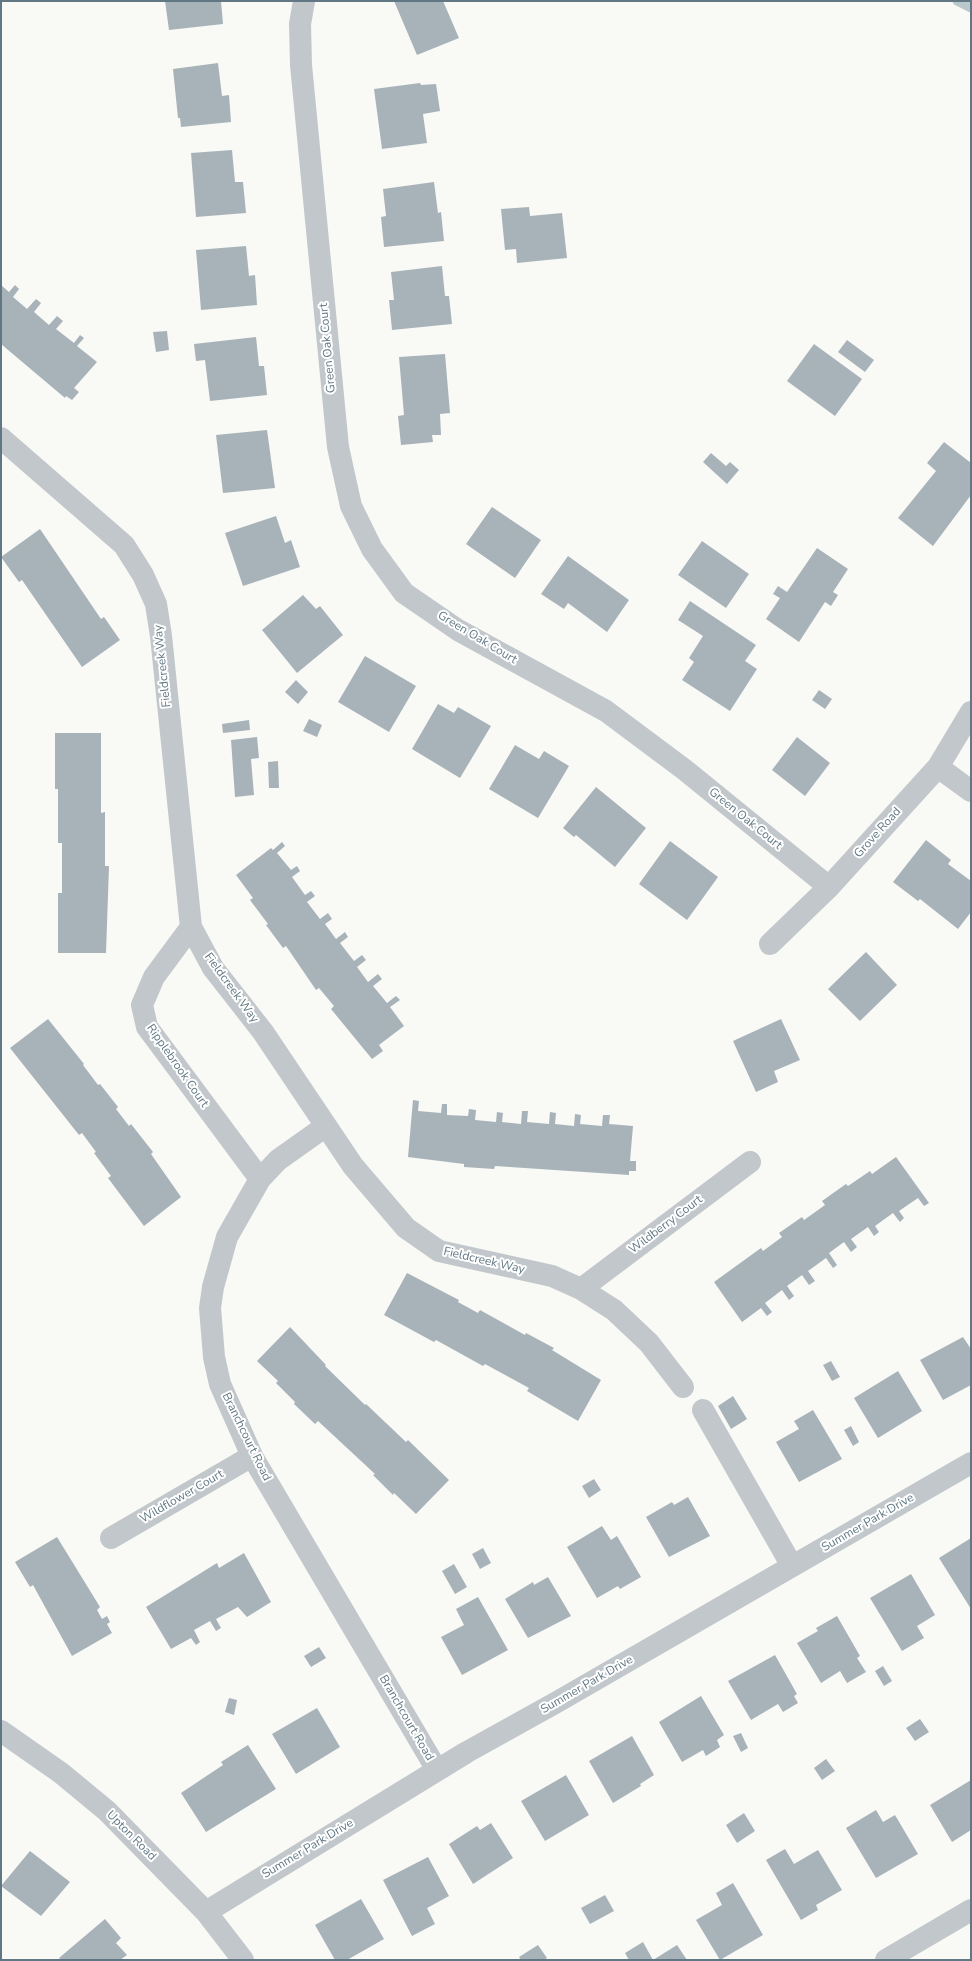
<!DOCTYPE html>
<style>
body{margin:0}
#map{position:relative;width:972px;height:1961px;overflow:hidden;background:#f9f9f6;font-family:"Nunito Sans",sans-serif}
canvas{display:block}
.frame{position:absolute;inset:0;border:2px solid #617884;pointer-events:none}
</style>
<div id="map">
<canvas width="972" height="1961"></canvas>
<div class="frame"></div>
</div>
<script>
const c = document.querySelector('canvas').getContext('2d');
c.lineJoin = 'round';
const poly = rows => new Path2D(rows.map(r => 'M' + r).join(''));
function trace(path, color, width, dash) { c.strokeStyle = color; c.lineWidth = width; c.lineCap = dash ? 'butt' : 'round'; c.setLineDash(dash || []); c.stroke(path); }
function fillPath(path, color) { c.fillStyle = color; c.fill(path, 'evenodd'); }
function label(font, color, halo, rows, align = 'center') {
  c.font = font + ' "Nunito Sans",sans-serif'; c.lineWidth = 4; c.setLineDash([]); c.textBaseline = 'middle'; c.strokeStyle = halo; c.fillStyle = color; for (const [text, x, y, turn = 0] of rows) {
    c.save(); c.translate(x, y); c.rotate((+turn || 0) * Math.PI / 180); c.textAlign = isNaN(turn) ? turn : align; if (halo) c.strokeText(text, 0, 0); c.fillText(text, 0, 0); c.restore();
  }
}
trace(poly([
 [957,1,971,8]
]), '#b8c8cb', 9);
fillPath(poly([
 [165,1,221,1,223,24,169,30],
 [394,1,443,1,459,38,417,55],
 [218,63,222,96,229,95,231,122,181,127,180,118,178,118,173,69],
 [420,83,421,85,436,84,440,111,423,114,427,143,382,149,374,89],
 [232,150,235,182,243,182,246,213,196,217,191,153],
 [434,182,438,213,441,212,444,241,384,247,381,217,386,216,383,189],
 [529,207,530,216,562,213,567,258,517,263,516,249,505,250,501,209],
 [246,246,249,276,255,275,257,305,201,310,196,250],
 [442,266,445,296,449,296,452,324,392,330,389,300,394,300,391,272],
 [1,285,9,292,15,285,19,289,13,297,27,309,36,299,41,303,34,312,49,325,57,316,63,321,56,329,74,343,80,335,84,338,77,346,97,362,74,388,79,392,72,400,66,396,65,398,1,344],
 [167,331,169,350,156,352,153,332],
 [256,337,259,366,264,366,267,395,210,401,205,360,196,361,194,344],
 [847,340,874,360,865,372,838,352],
 [814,344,862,379,835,416,787,381],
 [445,354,450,413,440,414,441,435,432,435,433,442,401,445,398,416,404,415,399,357],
 [267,430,275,488,223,493,216,435],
 [944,442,971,463,971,495,933,546,898,518,936,471,927,463],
 [711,453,726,466,730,462,739,470,727,484,703,462],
 [492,507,541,540,515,578,466,544],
 [276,516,285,543,291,540,300,567,243,586,225,533],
 [40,529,101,619,104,617,120,640,82,667,22,580,19,582,1,557],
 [702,541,749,574,726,608,678,575],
 [817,548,848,569,833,592,838,595,831,606,825,602,799,642,766,619,780,598,773,594,778,586,787,592],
 [568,556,629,600,607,632,568,603,564,609,541,594],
 [303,595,316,609,320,606,343,635,297,673,262,630],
 [690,601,756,645,745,661,757,669,730,711,682,680,694,662,689,658,703,636,678,620],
 [365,656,416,686,389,732,338,702],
 [296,680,308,692,298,704,285,692],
 [819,690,832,699,825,709,812,700],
 [438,704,454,713,458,707,491,726,460,778,412,749],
 [309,719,322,725,317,737,303,731],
 [249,720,250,730,223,733,222,724],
 [55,733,101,733,101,813,105,812,105,866,109,866,106,953,58,953,58,893,62,893,62,843,58,843,58,789,55,789],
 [257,737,259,758,251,759,254,795,235,797,231,740],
 [797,737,830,763,805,796,772,770],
 [515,745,539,759,544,751,569,766,538,818,489,789],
 [278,761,279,788,269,788,268,762],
 [596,787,646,828,615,867,576,835,574,837,563,828],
 [926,840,951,860,948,864,971,881,971,912,958,929,920,899,918,901,893,882],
 [670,841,718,877,687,920,639,884],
 [282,842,285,846,277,853,291,870,297,866,300,871,292,877,305,895,311,891,315,896,307,902,320,919,328,913,332,919,325,924,336,939,345,932,348,937,340,943,354,961,362,955,366,960,357,967,368,982,378,974,382,979,373,986,387,1003,396,996,400,1000,390,1007,404,1026,379,1045,383,1051,372,1059,331,1009,334,1006,319,988,316,990,286,946,283,948,266,925,268,924,250,900,253,898,236,875,271,848,273,850],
 [866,952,897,985,860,1021,828,989],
 [48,1019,84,1064,83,1065,98,1085,100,1084,118,1107,116,1109,129,1126,131,1124,153,1152,151,1154,181,1197,144,1226,108,1178,111,1176,94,1153,96,1152,82,1133,79,1135,10,1048],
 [781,1019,800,1060,774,1071,778,1082,756,1092,733,1041],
 [413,1100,419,1101,418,1111,441,1113,442,1104,447,1104,447,1115,468,1116,469,1109,476,1110,475,1120,496,1122,497,1112,503,1113,502,1122,521,1124,522,1111,528,1111,527,1122,549,1124,550,1112,556,1113,555,1124,574,1126,575,1114,581,1115,580,1124,602,1126,603,1115,610,1115,609,1124,633,1126,630,1161,636,1161,636,1171,629,1171,629,1175,495,1166,494,1169,464,1167,464,1164,408,1157],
 [896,1157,929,1203,924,1206,918,1198,899,1211,904,1218,900,1222,893,1213,875,1226,879,1232,874,1236,868,1227,851,1239,857,1247,851,1252,844,1242,829,1253,837,1265,833,1268,826,1258,808,1271,815,1281,809,1285,802,1275,787,1286,794,1296,789,1300,782,1290,765,1303,772,1312,767,1316,761,1308,742,1322,714,1282,761,1248,763,1251,782,1237,779,1233,802,1217,804,1220,825,1205,822,1201,846,1184,848,1186,870,1171,872,1174],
 [407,1273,459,1300,458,1302,478,1313,480,1310,525,1335,526,1333,554,1348,552,1350,601,1380,578,1421,527,1391,529,1388,485,1364,483,1366,436,1340,434,1342,384,1315],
 [290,1327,326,1365,325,1366,365,1405,366,1404,406,1442,408,1440,449,1480,416,1514,394,1493,393,1495,373,1475,375,1474,318,1421,315,1424,294,1404,295,1402,276,1383,278,1381,257,1361],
 [963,1337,971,1349,971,1385,943,1400,920,1360],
 [831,1361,840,1377,832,1381,823,1365],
 [898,1371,922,1411,878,1438,854,1398],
 [733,1396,747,1419,731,1429,718,1406],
 [813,1410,842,1459,799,1482,776,1442,799,1429,794,1421],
 [851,1426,859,1442,853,1446,844,1430],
 [594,1479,601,1490,589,1498,582,1486],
 [688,1497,710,1536,669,1557,646,1517,672,1502,674,1505],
 [602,1526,611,1540,617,1536,641,1577,620,1589,618,1586,597,1598,567,1547],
 [57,1537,100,1607,97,1610,102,1619,107,1616,110,1622,107,1624,112,1633,72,1656,33,1585,30,1587,15,1562],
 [971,1538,971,1609,939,1558],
 [483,1548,491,1563,480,1569,472,1554],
 [244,1553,271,1602,247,1617,238,1607,216,1619,221,1628,216,1631,210,1621,194,1630,200,1642,196,1645,191,1638,171,1649,146,1607,217,1563,219,1568],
 [454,1564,467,1587,455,1594,442,1571],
 [911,1574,935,1615,917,1626,924,1638,902,1651,870,1598],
 [548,1577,571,1616,528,1638,505,1599,533,1582,534,1585],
 [478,1597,508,1650,462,1675,441,1637,464,1625,456,1609],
 [837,1616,860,1656,857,1658,866,1672,847,1683,840,1671,821,1683,797,1643,818,1631,816,1628],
 [319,1647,326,1658,311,1667,304,1656],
 [775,1655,797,1694,794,1696,798,1703,783,1712,778,1704,751,1720,728,1681],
 [883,1666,892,1681,884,1686,875,1671],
 [701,1696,724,1735,717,1740,720,1747,706,1756,703,1750,682,1762,659,1722],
 [229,1698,237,1700,234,1715,225,1712],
 [317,1708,340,1747,296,1774,272,1734],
 [920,1719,929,1732,915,1741,906,1728],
 [741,1733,748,1748,741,1752,733,1736],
 [632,1736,654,1775,640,1784,641,1786,613,1803,589,1761],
 [248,1745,276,1789,206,1832,181,1793,223,1765,221,1762],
 [826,1759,835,1771,822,1780,814,1768],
 [566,1775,589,1815,545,1841,521,1801],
 [971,1780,971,1830,952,1842,930,1805],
 [876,1810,883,1822,895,1815,918,1854,876,1878,846,1828],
 [744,1813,755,1831,737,1843,726,1825],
 [491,1823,513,1858,473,1884,449,1844,477,1826,480,1830],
 [785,1849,794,1864,818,1850,842,1890,816,1905,818,1910,801,1920,766,1860],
 [30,1851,70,1882,41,1916,1,1886],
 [428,1857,449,1896,427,1908,435,1924,412,1936,383,1880],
 [733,1883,763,1935,720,1960,696,1920,722,1905,716,1893],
 [605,1895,614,1911,590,1924,581,1908],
 [361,1899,384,1939,347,1960,335,1960,315,1925],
 [105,1919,121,1938,116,1943,127,1955,120,1960,61,1960,59,1958],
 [643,1942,653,1960,677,1945,687,1960,629,1960,625,1953],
 [538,1945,547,1958,544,1960,521,1960,519,1957]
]), '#a8b3b9');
trace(poly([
 [304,1,300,24,301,65,338,447,351,506,372,549,404,593,458,630,606,711,685,770,829,887],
 [1,438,124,545,143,575,156,604,161,636,191,927,213,968,263,1032,353,1166,406,1228,439,1251,552,1276,581,1289,614,1310,649,1343,683,1387],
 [938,767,971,791],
 [191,927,154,977,142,1005,147,1027,260,1179],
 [770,944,829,887,938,767,971,712],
 [326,1126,278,1160,260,1179,227,1237,213,1287,210,1308,214,1357,220,1384,252,1456,437,1770],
 [581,1289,750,1162],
 [703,1410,792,1566],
 [111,1538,252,1456],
 [1,1731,61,1773,107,1811,206,1912,243,1960],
 [206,1912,467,1752,557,1702,971,1463],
 [886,1960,971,1910]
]), '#c1c7ca', 22);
label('12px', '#617884', '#fff', [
 ["Green Oak Court",328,348,-95],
 ["Green Oak Court",477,638,31],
 ["Fieldcreek Way",163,666,-96],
 ["Green Oak Court",745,819,39],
 ["Grove Road",878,833,-48],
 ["Fieldcreek Way",231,988,54],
 ["Ripplebrook Court",177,1066,55],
 ["Wildberry Court",666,1225,-37],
 ["Fieldcreek Way",484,1261,13],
 ["Branchcourt Road",246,1437,64],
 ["Wildflower Court",182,1497,-30],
 ["Summer Park Drive",868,1523,-30],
 ["Summer Park Drive",587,1685,-30],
 ["Branchcourt Road",406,1718,60],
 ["Upton Road",131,1836,45],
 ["Summer Park Drive",308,1849,-31]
]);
</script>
